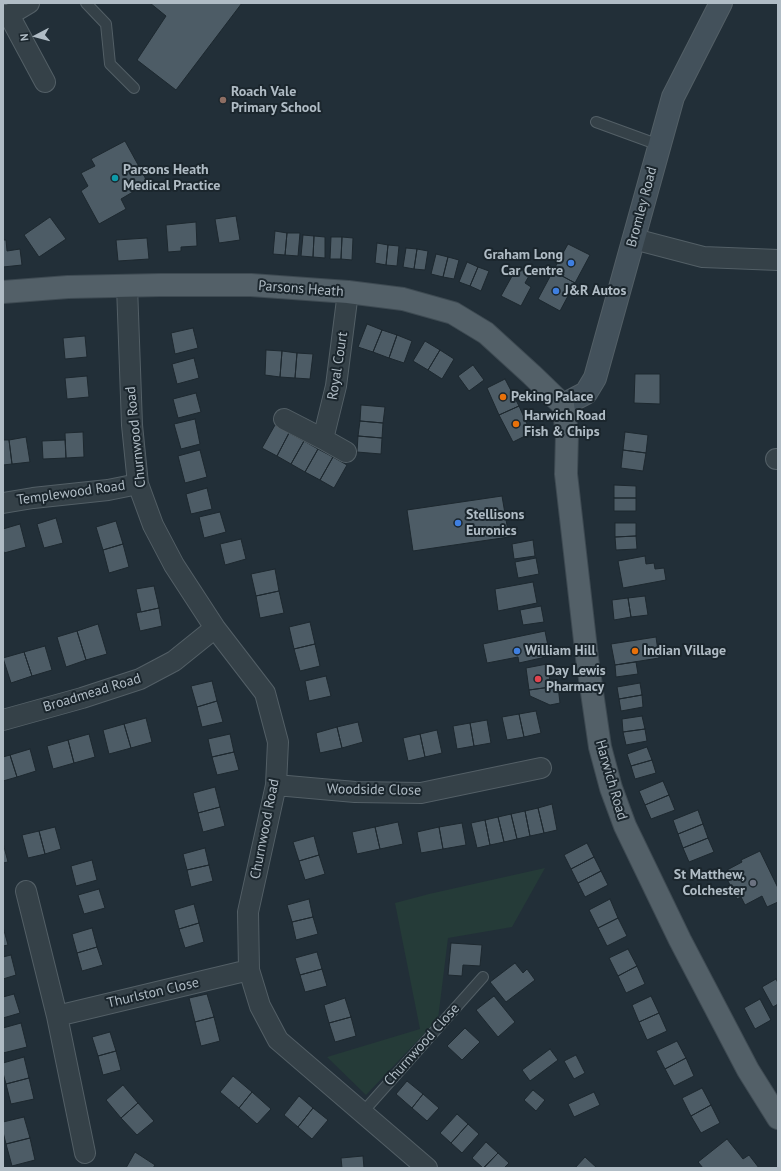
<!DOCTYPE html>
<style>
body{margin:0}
#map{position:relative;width:781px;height:1171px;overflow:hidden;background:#222f38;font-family:"PT Sans",sans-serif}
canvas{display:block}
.frame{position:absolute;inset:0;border:4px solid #b0bcc5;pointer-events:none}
.north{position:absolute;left:16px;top:16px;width:40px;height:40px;-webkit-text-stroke:3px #1b262d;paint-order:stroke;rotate:264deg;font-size:11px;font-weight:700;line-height:16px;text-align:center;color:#b0bcc5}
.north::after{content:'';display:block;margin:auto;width:14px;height:18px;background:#b0bcc5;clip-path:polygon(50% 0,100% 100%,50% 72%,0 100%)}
</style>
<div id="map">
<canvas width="781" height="1171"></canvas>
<div class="frame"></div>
<div class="north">N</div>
</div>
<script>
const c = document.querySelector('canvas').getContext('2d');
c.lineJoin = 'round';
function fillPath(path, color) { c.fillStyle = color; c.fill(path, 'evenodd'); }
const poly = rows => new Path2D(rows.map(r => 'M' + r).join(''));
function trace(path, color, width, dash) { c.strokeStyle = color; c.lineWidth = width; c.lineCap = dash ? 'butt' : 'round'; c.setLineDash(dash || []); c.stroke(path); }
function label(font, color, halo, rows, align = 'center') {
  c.font = font + ' "PT Sans",sans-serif'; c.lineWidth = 4; c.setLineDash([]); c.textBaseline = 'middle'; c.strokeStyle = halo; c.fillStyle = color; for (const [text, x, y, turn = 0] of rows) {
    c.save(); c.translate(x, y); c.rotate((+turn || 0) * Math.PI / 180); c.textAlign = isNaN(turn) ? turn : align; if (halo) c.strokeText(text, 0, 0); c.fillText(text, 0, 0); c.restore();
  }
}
fillPath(poly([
 [545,868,512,927,448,938,438,1019,366,1095,327,1057,420,1029,395,903,429,894]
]), '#253b38');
const building = poly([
 [150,3,242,3,176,90,137,60,166,16,150,3],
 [125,141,148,183,121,199,126,209,99,224,81,191,88,186,81,173,95,166,91,159,125,141],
 [236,216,240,240,219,243,215,219,236,216],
 [50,217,66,239,39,257,24,235,50,217],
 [196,222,197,246,181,247,181,251,168,252,166,225,196,222],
 [275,231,287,233,285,255,273,254,275,231],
 [287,233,300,233,298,256,285,255,287,233],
 [303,235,314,236,313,257,301,256,303,235],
 [314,236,325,237,325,258,313,257,314,236],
 [331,237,342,237,341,259,330,259,331,237],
 [342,237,353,238,352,260,341,259,342,237],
 [147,238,149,259,118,261,116,240,147,238],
 [3,240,6,240,7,251,20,249,22,265,3,267,3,240],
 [377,243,388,245,386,265,375,263,377,243],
 [568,244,590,255,575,283,553,271,568,244],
 [388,245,399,246,397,266,386,265,388,245],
 [406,248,417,249,414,269,403,267,406,248],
 [417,249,428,251,425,270,414,269,417,249],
 [436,254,448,257,443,277,431,274,436,254],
 [448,257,459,260,454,279,443,277,448,257],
 [467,262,478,267,470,286,459,282,467,262],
 [478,267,489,271,481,291,470,286,478,267],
 [517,267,530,274,525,283,531,287,521,306,501,296,517,267],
 [553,271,575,283,560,311,538,299,553,271],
 [367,324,382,330,373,352,358,347,367,324],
 [193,328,198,348,175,354,171,333,193,328],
 [382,330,397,335,389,358,373,352,382,330],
 [397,335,412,341,404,363,389,358,397,335],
 [85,336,87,357,65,359,63,338,85,336],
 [425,341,440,350,428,370,413,361,425,341],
 [266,350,282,351,280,377,265,375,266,350],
 [440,350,454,359,442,379,428,370,440,350],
 [282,351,297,353,295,378,280,377,282,351],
 [297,353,313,354,310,379,295,378,297,353],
 [194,358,199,378,177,384,172,364,194,358],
 [473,365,484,380,469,391,458,376,473,365],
 [635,374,660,374,660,404,634,403,635,374],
 [87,376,89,397,67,399,65,378,87,376],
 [505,379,519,406,499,415,487,388,505,379],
 [196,393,201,412,178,418,173,399,196,393],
 [361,405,385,407,383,423,360,421,361,405],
 [519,406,531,433,513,442,499,415,519,406],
 [195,419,200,444,181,449,174,424,195,419],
 [360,421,383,423,382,438,358,436,360,421],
 [275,425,289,433,277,456,262,448,275,425],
 [83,432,84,457,66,458,65,433,83,432],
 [625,432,648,435,646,453,623,450,625,432],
 [289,433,304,441,291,464,277,456,289,433],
 [358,436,382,438,381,454,357,452,358,436],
 [26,437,30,462,12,464,9,440,26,437],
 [3,440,9,440,12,464,3,465,3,440],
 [65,440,66,458,43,459,42,441,65,440],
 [304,441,318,449,305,472,291,464,304,441],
 [318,449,333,457,320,480,305,472,318,449],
 [200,450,207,477,185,483,178,456,200,450],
 [623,450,646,453,643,471,621,468,623,450],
 [333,457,347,465,334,488,320,480,333,457],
 [614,485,636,486,636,498,614,498,614,485],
 [207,488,212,509,191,514,186,494,207,488],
 [502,496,509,537,413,551,407,510,502,496],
 [614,498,636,498,636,511,614,511,614,498],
 [220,512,226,532,204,538,199,517,220,512],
 [56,518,63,543,44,548,37,524,56,518],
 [116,521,123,544,103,550,96,527,116,521],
 [615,523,636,523,636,536,615,537,615,523],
 [20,524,26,547,4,553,3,548,3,529,20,524],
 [636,536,637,549,616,550,615,537,636,536],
 [241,539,246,559,225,565,220,544,241,539],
 [533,540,535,556,514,559,512,544,533,540],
 [123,544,129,567,109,573,103,550,123,544],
 [645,556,646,564,654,563,655,569,664,568,666,580,623,588,618,561,645,556],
 [536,558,539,574,518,578,515,562,536,558],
 [275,569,279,591,256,596,251,574,275,569],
 [533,582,537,603,498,611,495,589,533,582],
 [154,586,159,608,141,612,136,589,154,586],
 [279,591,284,613,260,618,256,596,279,591],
 [645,596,648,615,631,617,628,598,645,596],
 [628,598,631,617,614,620,612,600,628,598],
 [541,606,544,622,523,625,520,610,541,606],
 [159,608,162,626,140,631,136,613,159,608],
 [310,622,315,644,294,649,289,627,310,622],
 [98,624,107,654,86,660,77,631,98,624],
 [77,631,86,660,66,667,57,637,77,631],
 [545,631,550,656,519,663,518,657,487,663,483,644,545,631],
 [656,637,659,658,615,665,611,644,656,637],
 [315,644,320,666,300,671,294,649,315,644],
 [45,646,52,670,32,676,24,652,45,646],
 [24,652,32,676,11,683,3,658,24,652],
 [636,662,638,674,616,677,615,665,636,662],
 [547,664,551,687,529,690,526,668,547,664],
 [326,676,331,696,309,701,305,681,326,676],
 [212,681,217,701,197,707,191,686,212,681],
 [640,683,642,695,619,699,617,687,640,683],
 [558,686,560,703,550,705,530,696,529,690,558,686],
 [642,695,643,707,621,711,619,699,642,695],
 [217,701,223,722,202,727,197,707,217,701],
 [536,711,541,733,524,737,519,714,536,711],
 [519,714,524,737,507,740,502,717,519,714],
 [642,716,645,729,623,732,622,719,642,716],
 [146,718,152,742,131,748,124,724,146,718],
 [487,720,491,743,474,746,470,723,487,720],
 [358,722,363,742,342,748,337,727,358,722],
 [470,723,474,746,457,749,453,726,470,723],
 [124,724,131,748,109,754,103,730,124,724],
 [337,727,342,748,320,753,316,733,337,727],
 [645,729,647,741,626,745,623,732,645,729],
 [437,730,442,753,425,757,420,734,437,730],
 [89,734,95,757,74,763,68,740,89,734],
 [230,734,234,752,212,757,208,739,230,734],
 [420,734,425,757,408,761,403,738,420,734],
 [68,740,74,763,53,769,47,746,68,740],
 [647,747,652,760,631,766,627,754,647,747],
 [30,749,36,771,17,777,10,755,30,749],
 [234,752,239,770,217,775,212,757,234,752],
 [10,755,17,777,3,781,3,757,10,755],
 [652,760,656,773,635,779,631,766,652,760],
 [663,781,669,795,645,805,639,791,663,781],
 [215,787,220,807,198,813,193,793,215,787],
 [669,795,675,810,651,819,645,805,669,795],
 [552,804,557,830,544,833,538,808,552,804],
 [220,807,225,826,203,832,198,813,220,807],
 [538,808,544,833,530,836,525,811,538,808],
 [698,810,703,824,678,834,673,820,698,810],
 [525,811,530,836,517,839,511,814,525,811],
 [511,814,517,839,504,842,498,817,511,814],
 [498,817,504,842,490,845,485,820,498,817],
 [485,820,490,845,477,848,471,823,485,820],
 [398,822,403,844,380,849,375,827,398,822],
 [462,823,466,845,443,849,439,827,462,823],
 [703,824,708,838,683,848,678,834,703,824],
 [55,827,61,849,45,854,39,831,55,827],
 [375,827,380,849,357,854,352,832,375,827],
 [439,827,443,849,421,853,417,832,439,827],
 [39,831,45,854,28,858,22,835,39,831],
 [314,836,319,855,299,861,293,842,314,836],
 [708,838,714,852,689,862,683,848,708,838],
 [3,843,8,862,3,863,3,843],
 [587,843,594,857,571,869,564,855,587,843],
 [205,848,209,865,187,870,183,854,205,848],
 [760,851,778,888,778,902,767,907,762,896,745,905,741,897,737,899,727,879,731,877,727,870,742,862,741,860,760,851],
 [319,855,325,874,305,880,299,861,319,855],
 [594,857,601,871,578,883,571,869,594,857],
 [92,860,97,880,76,886,71,866,92,860],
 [209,865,213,881,191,887,187,870,209,865],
 [601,871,608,885,585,897,578,883,601,871],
 [99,889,105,908,84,914,78,895,99,889],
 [309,899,313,917,292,922,287,905,309,899],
 [610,899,618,918,598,928,589,910,610,899],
 [194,904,199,923,179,929,174,910,194,904],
 [313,917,318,934,296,940,292,922,313,917],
 [618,918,627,936,607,946,598,928,618,918],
 [199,923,204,942,185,948,179,929,199,923],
 [3,927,8,945,3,946,3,927],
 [92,928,97,947,77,953,72,934,92,928],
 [451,943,482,945,480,966,463,965,462,976,448,975,451,943],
 [97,947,103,965,82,971,77,953,97,947],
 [628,949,637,966,618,976,609,958,628,949],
 [317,952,322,969,300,975,295,958,317,952],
 [11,955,16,975,3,979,3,957,11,955],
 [515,963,523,973,527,969,535,980,506,1002,490,982,515,963],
 [637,966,645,984,626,993,618,976,637,966],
 [322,969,327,986,305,992,300,975,322,969],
 [776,979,778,983,778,1004,773,1007,762,987,776,979],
 [14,994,20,1013,3,1018,3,997,14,994],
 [207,994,214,1017,195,1022,189,998,207,994],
 [494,996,515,1022,498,1037,476,1010,494,996],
 [651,996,659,1013,639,1022,632,1005,651,996],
 [345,998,351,1017,329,1023,324,1005,345,998],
 [760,999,771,1020,755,1029,744,1008,760,999],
 [659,1013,667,1031,647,1040,639,1022,659,1013],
 [214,1017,220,1041,201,1046,195,1022,214,1017],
 [351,1017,356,1036,335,1042,329,1023,351,1017],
 [21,1023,27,1047,3,1053,3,1028,21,1023],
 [465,1028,480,1042,462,1060,447,1046,465,1028],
 [110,1032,116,1051,98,1056,92,1037,110,1032],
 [677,1041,686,1058,665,1069,656,1051,677,1041],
 [550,1049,558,1060,530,1081,522,1070,550,1049],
 [116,1051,121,1070,103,1075,98,1056,116,1051],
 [576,1055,585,1073,574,1079,564,1061,576,1055],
 [24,1057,29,1078,6,1084,3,1073,3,1063,24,1057],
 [686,1058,694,1076,674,1086,665,1069,686,1058],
 [233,1076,252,1092,239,1108,220,1092,233,1076],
 [29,1078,34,1099,11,1104,6,1084,29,1078],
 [407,1081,423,1094,412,1108,396,1094,407,1081],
 [123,1085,138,1103,121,1118,106,1100,123,1085],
 [702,1088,711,1105,691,1116,682,1098,702,1088],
 [533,1090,545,1100,536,1111,524,1100,533,1090],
 [252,1092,271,1109,257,1124,239,1108,252,1092],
 [594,1092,600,1105,574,1117,568,1104,594,1092],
 [423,1094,439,1108,427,1121,412,1108,423,1094],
 [299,1096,313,1108,298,1127,284,1115,299,1096],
 [138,1103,154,1121,137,1135,121,1118,138,1103],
 [711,1105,720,1123,701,1133,691,1116,711,1105],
 [313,1108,328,1120,312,1139,298,1127,313,1108],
 [457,1114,468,1124,451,1143,440,1133,457,1114],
 [24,1117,30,1138,6,1144,3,1132,3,1122,24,1117],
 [468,1124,479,1134,462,1153,451,1143,468,1124],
 [30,1138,35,1160,12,1166,6,1144,30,1138],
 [727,1139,743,1159,749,1155,759,1168,703,1168,698,1162,727,1139],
 [486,1142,498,1153,483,1168,472,1158,486,1142],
 [135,1152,155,1165,153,1168,126,1168,135,1152],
 [498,1153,509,1163,504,1168,484,1168,498,1153],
 [363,1156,364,1168,342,1168,341,1158,363,1156],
 [585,1157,597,1168,575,1168,585,1157]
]);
fillPath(building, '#4d5c66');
trace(building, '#1d282f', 1);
const lane = poly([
 [86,3,106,24,110,64,134,88],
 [596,122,659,145],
 [362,1113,483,977]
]);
const street = poly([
 [3,15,9,15,29,3],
 [9,15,45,82],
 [634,239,703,257,778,260],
 [127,286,132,425,138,484,153,525,174,565,215,628,265,693,278,742,276,785,248,912,249,970,260,1006,278,1040,427,1168],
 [284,419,323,439,346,452],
 [323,439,336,386,348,292],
 [776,459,778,459],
 [3,503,33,498,108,490,138,484],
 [3,720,82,698,140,679,174,661,215,628],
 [276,785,355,792,421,793,541,768],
 [26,891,57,1016,85,1153],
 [57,1016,249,970]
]);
const secondary = poly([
 [563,405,586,393,595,378,673,97,721,3]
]);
const primary = poly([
 [3,292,68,287,160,285,251,285,348,292,403,299,453,313,486,333,532,375,563,405,567,434,566,474,587,658,600,747,611,788,625,826,680,940,748,1070,778,1118]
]);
trace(lane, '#535f66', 12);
trace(street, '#535f66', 22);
trace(secondary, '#535f66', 24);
trace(primary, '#3e4a52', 24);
trace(lane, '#354148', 10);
trace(street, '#354148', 20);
trace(secondary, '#43515b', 22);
trace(primary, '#536068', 22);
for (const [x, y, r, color] of [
 [223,100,4,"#8d6e63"],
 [115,178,4,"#0f9aa8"],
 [571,263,4,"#3f7fe0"],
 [556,291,4,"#3f7fe0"],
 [503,397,4,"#e8710a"],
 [516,424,4,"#e8710a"],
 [458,523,4,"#3f7fe0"],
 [517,651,4,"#3f7fe0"],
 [635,651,4,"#e8710a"],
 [538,679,4,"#e0444e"],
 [753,883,4,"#6b7280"]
]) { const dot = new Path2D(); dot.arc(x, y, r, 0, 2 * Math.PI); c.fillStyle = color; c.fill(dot); trace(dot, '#1b262d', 1.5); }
label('bold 14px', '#b0bcc5', '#1b262d', [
 ["Roach Vale",231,92],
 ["Primary School",231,108],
 ["Parsons Heath",123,170],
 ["Medical Practice",123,186],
 ["Graham Long",563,255,"right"],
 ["Car Centre",563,271,"right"],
 ["J&R Autos",564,291],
 ["Peking Palace",511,397],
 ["Harwich Road",524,416],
 ["Fish & Chips",524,432],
 ["Stellisons",466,515],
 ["Euronics",466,531],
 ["William Hill",525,651],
 ["Indian Village",643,651],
 ["Day Lewis",546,671],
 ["Pharmacy",546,687],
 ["St Matthew,",745,875,"right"],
 ["Colchester",745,891,"right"]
], 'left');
label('14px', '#b0bcc5', '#1b262d', [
 ["Bromley Road",642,207,-75],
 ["Parsons Heath",301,289,4],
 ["Royal Court",338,366,-81],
 ["Churnwood Road",136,437,-96],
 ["Templewood Road",71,493,-8],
 ["Broadmead Road",92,693,-17],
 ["Harwich Road",611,780,74],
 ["Woodside Close",374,790,1],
 ["Churnwood Road",265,829,-79],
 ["Thurlston Close",153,993,-13],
 ["Churnwood Close",422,1045,-48]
]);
</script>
